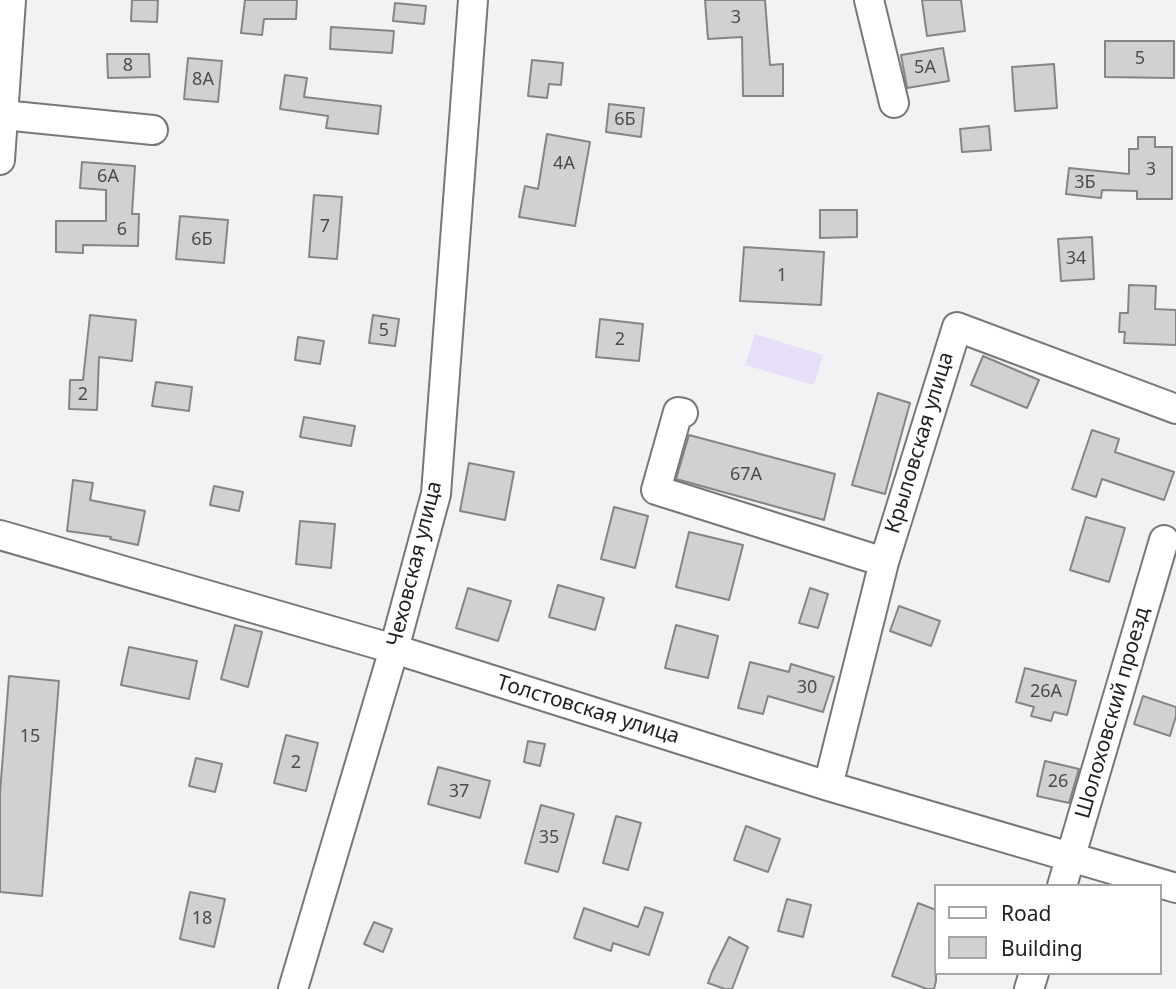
<!DOCTYPE html>
<meta charset="utf-8">
<style>
body{margin:0}
#map{position:relative;width:1176px;height:989px;overflow:hidden;background:#f2f1f4;font-family:"Noto Sans",sans-serif}
canvas{display:block}
.legend{position:absolute;left:934px;top:884px;width:228px;height:91px;box-sizing:border-box;background:#fff;border:2px solid #a6a5a6;margin:0;padding:9px 12px;list-style:none;font-size:21px;color:#201f21}
.legend li{display:flex;align-items:center;gap:14px;height:35px}
.legend b{width:35px;border:2px solid #a6a5a6}
</style>
<div id="map">
<canvas width="1176" height="989"></canvas>
<ul class="legend">
<li><b style="height:9px;background:#fff"></b>Road</li>
<li><b style="height:19px;background:#d1d0d3"></b>Building</li>
</ul>
</div>
<script>
const c = document.querySelector('canvas').getContext('2d');
c.lineJoin = 'round';
function fillPath(path, color) { c.fillStyle = color; c.fill(path, 'evenodd'); }
const poly = rows => new Path2D(rows.map(r => 'M' + r).join(''));
function trace(path, color, width, dash) { c.strokeStyle = color; c.lineWidth = width; c.lineCap = dash ? 'butt' : 'round'; c.setLineDash(dash || []); c.stroke(path); }
function label(font, color, halo, rows, align = 'center') {
  c.font = font + ' "Noto Sans",sans-serif'; c.lineWidth = 7; c.setLineDash([]); c.textBaseline = 'middle'; c.strokeStyle = halo; c.fillStyle = color; for (const [text, x, y, turn = 0] of rows) {
    c.save(); c.translate(x, y); c.rotate((+turn || 0) * Math.PI / 180); c.textAlign = isNaN(turn) ? turn : align; if (halo) c.strokeText(text, 0, 0); c.fillText(text, 0, 0); c.restore();
  }
}
fillPath(poly([
 [755,334,823,355,814,385,745,365]
]), '#e7defa');
const building = poly([
 [132,0,158,0,157,22,131,21,132,0],
 [245,0,297,0,296,19,264,19,262,35,241,33,245,0],
 [705,0,765,0,770,65,783,64,783,96,743,96,742,37,708,39,705,0],
 [922,0,961,0,965,31,927,36,922,0],
 [395,3,426,6,424,24,393,21,395,3],
 [331,27,394,31,392,53,330,49,331,27],
 [1105,41,1174,41,1174,78,1105,77,1105,41],
 [943,48,949,81,907,88,901,55,943,48],
 [107,54,149,54,150,77,108,78,107,54],
 [188,58,222,61,218,102,184,99,188,58],
 [532,60,563,63,561,85,549,84,547,98,528,96,532,60],
 [1054,64,1057,108,1015,111,1012,67,1054,64],
 [285,75,307,78,304,97,381,106,378,134,326,128,328,116,280,109,285,75],
 [609,104,644,108,641,137,606,132,609,104],
 [989,126,991,150,962,152,960,129,989,126],
 [547,134,590,142,575,226,519,217,525,186,538,189,547,134],
 [1138,137,1155,137,1155,147,1172,147,1172,199,1137,199,1137,191,1102,190,1101,198,1066,194,1069,168,1129,174,1129,149,1138,149,1138,137],
 [82,162,135,166,132,214,139,214,138,246,83,245,83,253,56,252,56,221,106,221,106,190,80,188,82,162],
 [314,195,342,197,337,259,309,257,314,195],
 [820,210,857,210,857,237,820,238,820,210],
 [180,216,228,220,224,263,176,259,180,216],
 [1092,237,1094,279,1061,281,1058,239,1092,237],
 [744,247,824,252,821,305,740,301,744,247],
 [1129,285,1156,286,1155,309,1176,310,1176,345,1124,343,1125,332,1119,332,1120,313,1128,313,1129,285],
 [90,315,136,320,132,361,99,357,97,410,69,409,70,380,83,380,90,315],
 [373,315,399,319,395,346,369,343,373,315],
 [600,319,643,324,639,361,596,357,600,319],
 [298,337,324,341,320,364,295,360,298,337],
 [983,356,1039,380,1027,408,971,385,983,356],
 [156,382,192,387,189,411,152,406,156,382],
 [878,393,910,403,885,494,852,485,878,393],
 [304,417,355,426,351,446,300,437,304,417],
 [1092,430,1119,439,1115,452,1174,472,1164,500,1102,479,1096,497,1072,489,1092,430],
 [689,435,835,474,824,520,676,479,689,435],
 [469,463,514,472,505,520,460,511,469,463],
 [73,480,93,483,90,500,145,511,138,545,110,539,111,537,67,531,73,480],
 [214,486,243,492,239,511,210,505,214,486],
 [614,507,648,516,635,568,601,559,614,507],
 [1086,517,1125,528,1109,582,1070,570,1086,517],
 [300,521,335,524,331,568,296,564,300,521],
 [689,532,743,545,729,600,676,587,689,532],
 [558,585,604,598,595,630,549,617,558,585],
 [468,588,511,601,498,641,456,628,468,588],
 [810,588,828,594,818,628,799,623,810,588],
 [899,606,940,621,931,646,890,631,899,606],
 [235,625,262,632,248,687,221,679,235,625],
 [676,625,718,636,708,678,665,668,676,625],
 [129,647,197,661,189,699,121,685,129,647],
 [750,662,789,672,791,664,834,677,823,712,768,696,763,714,738,708,750,662],
 [1025,668,1076,681,1067,715,1054,712,1051,721,1031,716,1034,707,1016,702,1025,668],
 [9,676,59,681,42,896,0,892,0,793,9,676],
 [1143,696,1176,707,1176,716,1170,736,1134,724,1143,696],
 [286,735,318,743,306,791,274,783,286,735],
 [528,741,545,744,540,766,524,762,528,741],
 [196,758,222,764,215,792,189,786,196,758],
 [1045,761,1079,769,1069,803,1037,796,1045,761],
 [438,767,490,781,480,818,428,804,438,767],
 [541,805,574,814,558,872,525,863,541,805],
 [616,816,641,823,628,870,603,863,616,816],
 [746,826,780,839,768,872,734,860,746,826],
 [190,892,225,899,214,947,180,939,190,892],
 [787,899,811,905,803,937,778,931,787,899],
 [918,903,936,910,936,981,934,989,927,989,892,976,918,903],
 [645,907,663,913,649,955,613,943,611,951,574,938,584,908,638,927,645,907],
 [374,922,392,929,383,952,364,944,374,922],
 [729,937,748,947,732,989,725,989,708,983,712,972,729,937]
]);
fillPath(building, '#d1d0d3');
trace(building, '#858487', 2);
const minor = poly([
 [869,0,894,103],
 [3,115,153,130],
 [0,160,11,0],
 [683,413,678,412,656,490,884,562],
 [0,535,394,649,828,786,1176,888],
 [828,786,884,562,957,327,1176,409],
 [1062,886,1164,540],
 [293,989,394,649,436,494,473,0],
 [1029,989,1034,973]
]);
trace(minor, '#777679', 32);
trace(minor, '#fff', 28);
label('18px', '#4c4b4e', null, [
 ["3",736,18],
 ["5",1140,59],
 ["8",128,66],
 ["5А",925,68],
 ["8А",203,80],
 ["6Б",625,120],
 ["4А",564,164],
 ["3",1151,170],
 ["6А",108,177],
 ["3Б",1085,183],
 ["7",325,227],
 ["6",122,230],
 ["6Б",202,240],
 ["34",1076,259],
 ["1",782,276],
 ["5",384,331],
 ["2",620,340],
 ["2",83,395],
 ["67А",746,475],
 ["30",807,688],
 ["26А",1046,692],
 ["15",30,737],
 ["2",296,763],
 ["26",1058,782],
 ["37",459,792],
 ["35",549,838],
 ["18",202,919]
]);
label('21px', '#201f21', '#fff', [
 ["Крыловская улица",920,443,-73],
 ["Чеховская улица",415,564,-76],
 ["Толстовская улица",588,710,17],
 ["Шолоховский проезд",1113,713,-74]
]);
</script>
